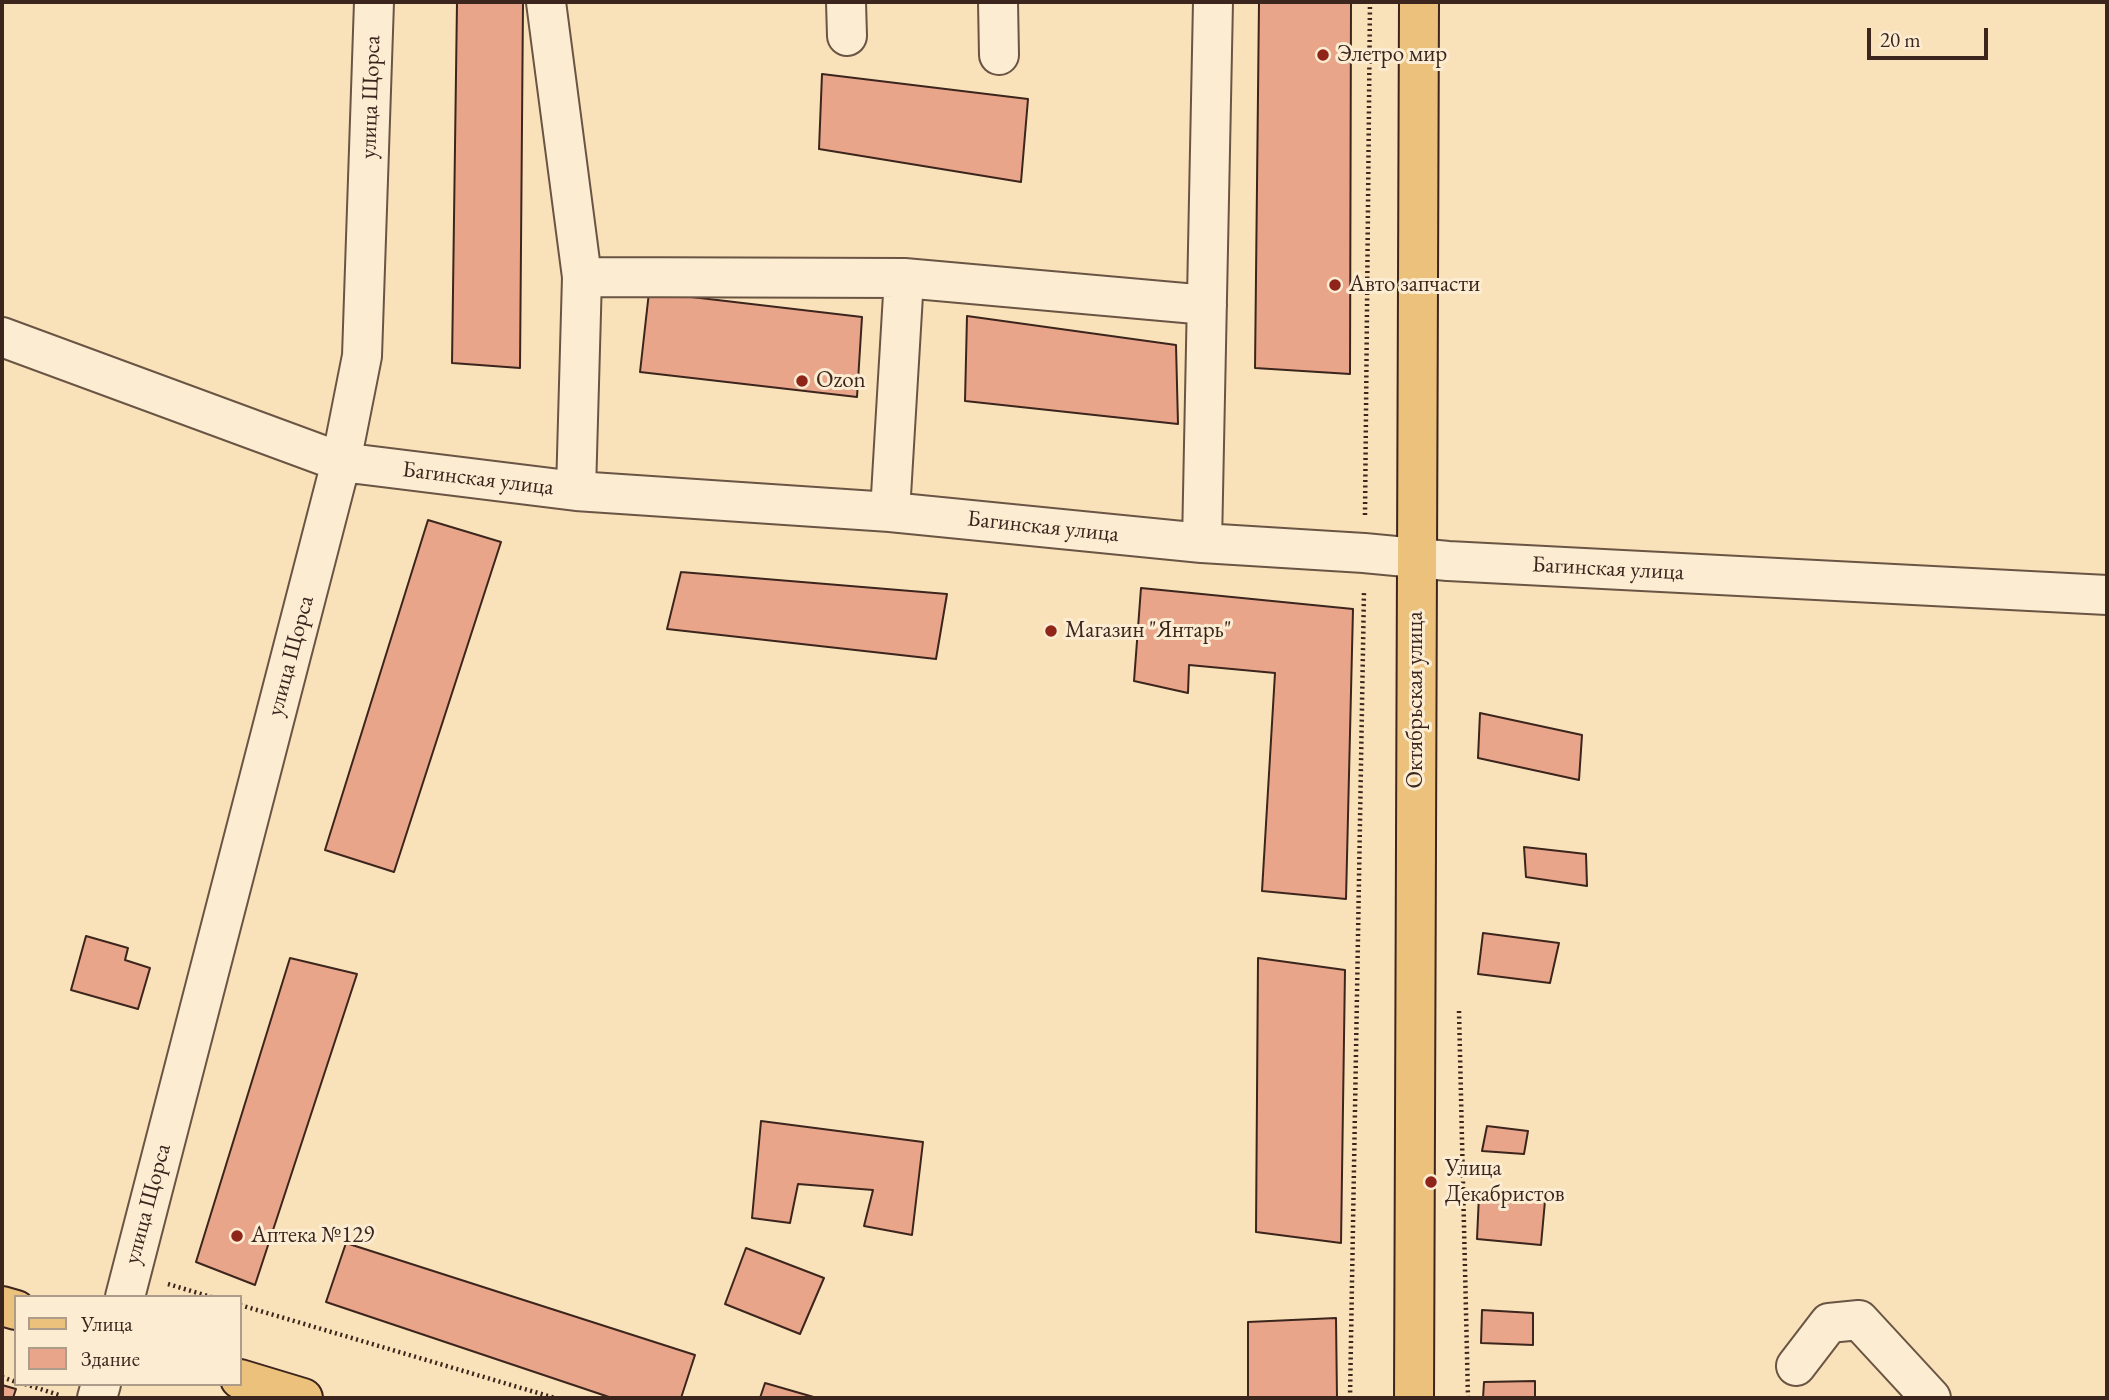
<!DOCTYPE html>
<meta charset="utf-8">
<style>
body{margin:0}
#map{position:relative;width:2109px;height:1400px;overflow:hidden;background:#f9e2b9;font-family:"EB Garamond",serif}
canvas{display:block}
.frame{position:absolute;inset:0;border:4px solid #3b251d;pointer-events:none}
.legend{position:absolute;left:14px;top:1295px;width:228px;height:91px;box-sizing:border-box;background:#fbecd2;border:2px solid #ae9c8a;margin:0;padding:9px 12px;list-style:none;font-size:21px;color:#3b251d}
.legend li{display:flex;align-items:center;gap:14px;height:35px}
.legend b{width:35px;border:2px solid #ae9c8a}
.scale{position:absolute;left:1867px;top:28px;width:121px;height:32px;box-sizing:border-box;border:4px solid #3b251d;border-top:0;padding-left:9px;font-size:21px;line-height:24px;white-space:nowrap;color:#3b251d;-webkit-text-stroke:5px #fbecd2;paint-order:stroke}
</style>
<div id="map">
<canvas width="2109" height="1400"></canvas>
<div class="frame"></div>
<ul class="legend">
<li><b style="height:9px;background:#ecc17c"></b>Улица</li>
<li><b style="height:19px;background:#e8a589"></b>Здание</li>
</ul>
<div class="scale">20 m</div>
</div>
<script>
const c = document.querySelector('canvas').getContext('2d');
c.lineJoin = 'round';
function fillPath(path, color) { c.fillStyle = color; c.fill(path, 'evenodd'); }
const poly = rows => new Path2D(rows.map(r => 'M' + r).join(''));
function trace(path, color, width, dash) { c.strokeStyle = color; c.lineWidth = width; c.lineCap = dash ? 'butt' : 'round'; c.setLineDash(dash || []); c.stroke(path); }
function label(font, color, halo, rows, align = 'center') {
  c.font = font + ' "EB Garamond",serif'; c.lineWidth = 6; c.setLineDash([]); c.textBaseline = 'middle'; c.strokeStyle = halo; c.fillStyle = color; for (const [text, x, y, turn = 0] of rows) {
    c.save(); c.translate(x, y); c.rotate((+turn || 0) * Math.PI / 180); c.textAlign = isNaN(turn) ? turn : align; if (halo) c.strokeText(text, 0, 0); c.fillText(text, 0, 0); c.restore();
  }
}
const building = poly([
 [457,2,523,2,520,368,452,363,457,2],
 [1259,2,1351,2,1350,374,1255,368,1259,2],
 [822,74,1028,99,1021,182,819,149,822,74],
 [649,292,862,317,857,397,640,372,649,292],
 [967,316,1176,345,1178,424,965,401,967,316],
 [428,520,501,542,394,872,325,850,428,520],
 [681,572,947,594,936,659,667,629,681,572],
 [1141,588,1353,609,1346,899,1262,891,1275,673,1189,665,1188,693,1134,681,1141,588],
 [1480,713,1582,735,1579,780,1478,758,1480,713],
 [1524,847,1586,854,1587,886,1526,877,1524,847],
 [1483,933,1559,943,1550,983,1478,974,1483,933],
 [86,936,128,948,125,960,150,968,138,1009,71,990,86,936],
 [290,958,357,974,255,1285,196,1262,290,958],
 [1258,958,1345,970,1341,1243,1256,1232,1258,958],
 [761,1121,923,1142,912,1235,864,1226,873,1190,798,1184,790,1223,752,1218,761,1121],
 [1487,1126,1528,1131,1524,1154,1482,1151,1487,1126],
 [1479,1195,1545,1201,1541,1245,1477,1239,1479,1195],
 [346,1243,695,1355,681,1398,612,1398,326,1302,346,1243],
 [746,1248,824,1278,800,1334,725,1304,746,1248],
 [1482,1310,1533,1313,1533,1345,1481,1343,1482,1310],
 [1336,1318,1337,1398,1248,1398,1248,1322,1336,1318],
 [1535,1381,1535,1398,1483,1398,1484,1382,1535,1381],
 [765,1383,817,1398,760,1398,765,1383],
 [2,1385,16,1389,13,1398,2,1398,2,1385]
]);
fillPath(building, '#e8a589');
trace(building, '#3b251d', 2);
const minor = poly([
 [546,2,582,277,576,491],
 [846,2,847,36],
 [998,2,999,55],
 [582,277,904,278,1207,305],
 [2,337,341,462,576,491,890,512,1202,543,1364,553,1448,561,2107,595],
 [890,512,904,278],
 [1202,543,1213,2],
 [125,1297,341,462,362,356,374,2],
 [1796,1366,1829,1323,1859,1320,1931,1398],
 [97,1398,101,1384]
]);
const major = poly([
 [2,1306,16,1310],
 [240,1379,303,1398],
 [1414,1398,1419,2]
]);
trace(minor, '#6a5444', 42);
trace(major, '#3b251d', 42);
trace(poly([
 [1365,515,1370,2],
 [1459,1011,1468,1398],
 [168,1284,211,1297],
 [240,1305,555,1398],
 [2,1377,16,1382],
 [25,1384,59,1395],
 [1350,1398,1364,591]
]), '#3b251d', 4.5, [2, 3.5]);
trace(minor, '#fbecd2', 38);
trace(major, '#ecc17c', 38);
for (const [x, y, r, color] of [
 [1323,55,7,"#8f2418"],
 [1335,285,7,"#8f2418"],
 [802,381,7,"#8f2418"],
 [1051,631,7,"#8f2418"],
 [1431,1182,7,"#8f2418"],
 [237,1236,7,"#8f2418"]
]) { const dot = new Path2D(); dot.arc(x, y, r, 0, 2 * Math.PI); c.fillStyle = color; c.fill(dot); trace(dot, '#fbecd2', 2.5); }
label('23px', '#3b251d', '#fbecd2', [
 ["Элетро мир",1337,55],
 ["Авто запчасти",1349,285],
 ["Ozon",816,381],
 ["Магазин \"Янтарь\"",1065,631],
 ["Улица",1445,1169],
 ["Декабристов",1445,1195],
 ["Аптека №129",251,1236]
], 'left');
label('23px', '#3b251d', '#fbecd2', [
 ["улица Щорса",371,97,-88],
 ["Багинская улица",478,479,7],
 ["Багинская улица",1043,527,6],
 ["Багинская улица",1608,569,3],
 ["улица Щорса",291,656,-75],
 ["Октябрьская улица",1416,700,-90],
 ["улица Щорса",148,1204,-75]
]);
</script>
